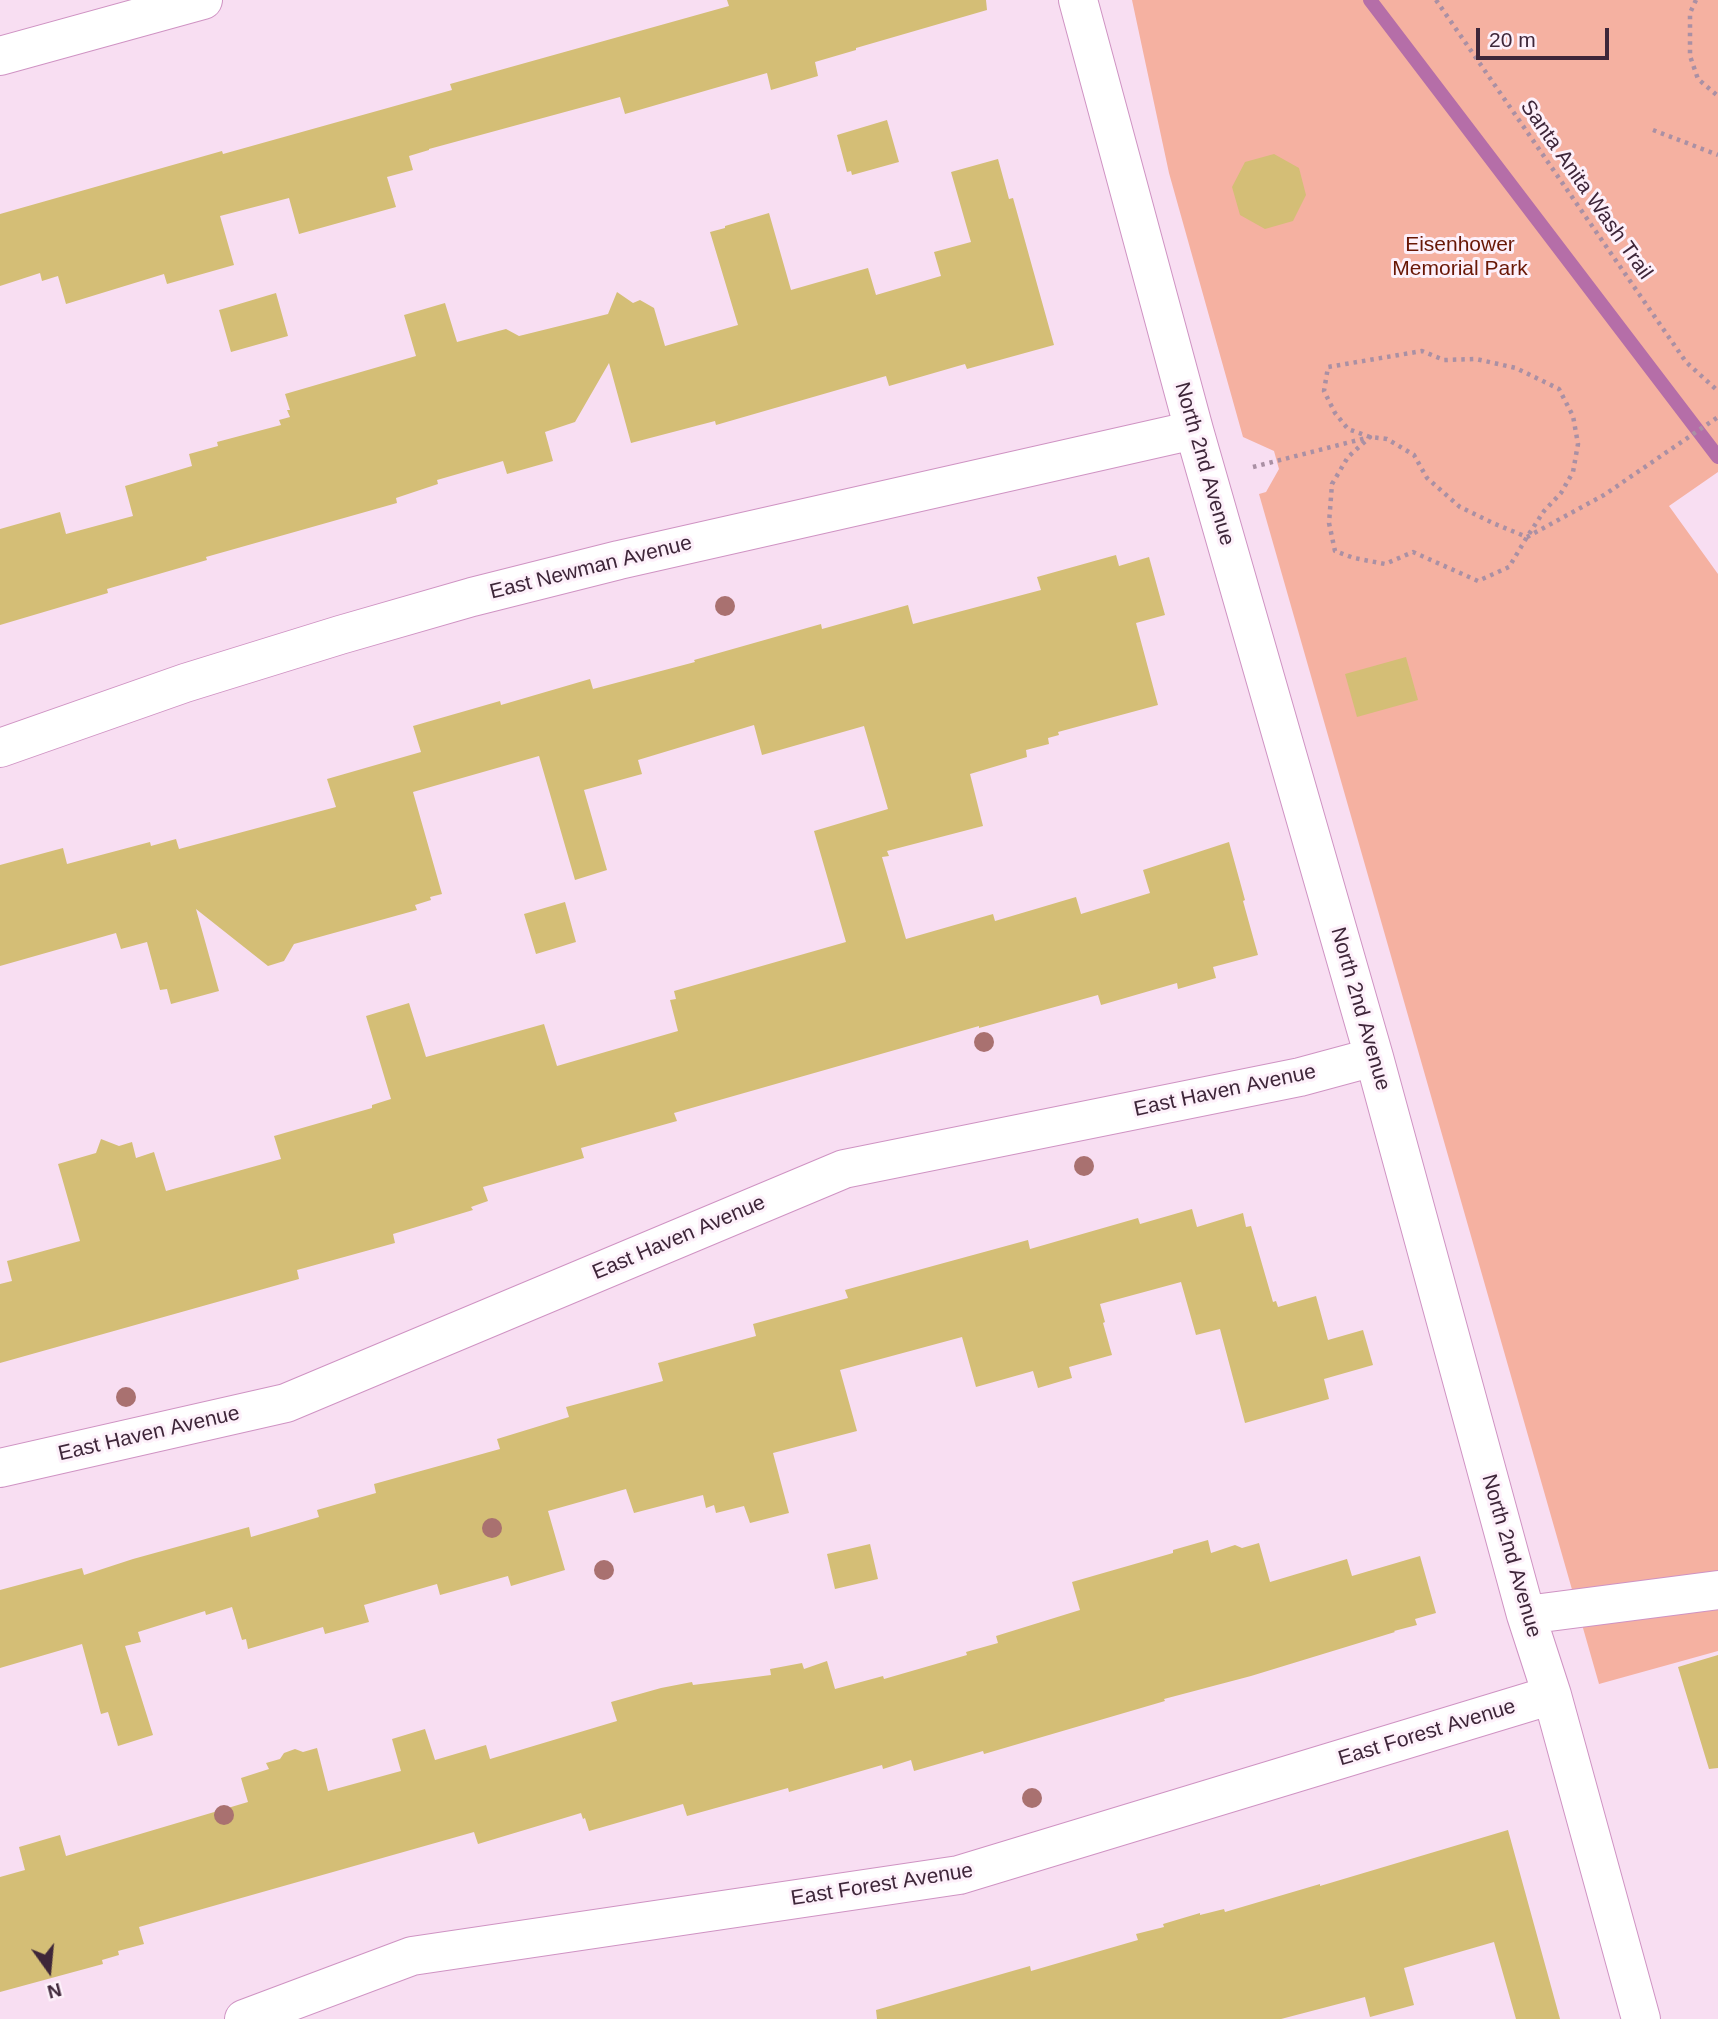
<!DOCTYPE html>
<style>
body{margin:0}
#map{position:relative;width:1718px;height:2019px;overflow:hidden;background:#f8def2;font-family:Arial,sans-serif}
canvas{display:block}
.north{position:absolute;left:14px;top:1935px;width:70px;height:70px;-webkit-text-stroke:5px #fdf0fa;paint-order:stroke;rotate:165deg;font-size:19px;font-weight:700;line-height:28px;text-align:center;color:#3e2639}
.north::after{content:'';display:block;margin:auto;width:24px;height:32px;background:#3e2639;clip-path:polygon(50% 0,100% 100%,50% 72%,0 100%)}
.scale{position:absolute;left:1476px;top:28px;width:133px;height:32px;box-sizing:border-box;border:4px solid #3e2639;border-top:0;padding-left:9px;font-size:21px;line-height:24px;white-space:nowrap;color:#3e2639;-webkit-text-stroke:5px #fdf0fa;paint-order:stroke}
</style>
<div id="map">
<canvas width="1718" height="2019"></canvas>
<div class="north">N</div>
<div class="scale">20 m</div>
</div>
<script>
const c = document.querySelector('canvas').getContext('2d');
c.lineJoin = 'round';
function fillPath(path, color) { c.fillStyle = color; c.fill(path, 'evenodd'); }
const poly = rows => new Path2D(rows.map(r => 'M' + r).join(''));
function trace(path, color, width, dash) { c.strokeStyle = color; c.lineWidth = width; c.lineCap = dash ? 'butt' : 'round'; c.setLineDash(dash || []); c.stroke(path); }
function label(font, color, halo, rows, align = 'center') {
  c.font = font + ' Arial,sans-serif'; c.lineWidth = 6; c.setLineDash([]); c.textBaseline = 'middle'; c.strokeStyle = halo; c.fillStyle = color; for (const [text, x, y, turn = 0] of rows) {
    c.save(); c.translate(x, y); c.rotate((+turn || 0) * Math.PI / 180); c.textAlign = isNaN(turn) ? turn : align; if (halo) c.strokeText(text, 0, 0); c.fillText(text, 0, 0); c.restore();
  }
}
fillPath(poly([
 [1132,0,1718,0,1718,472,1669,506,1718,574,1718,1651,1599,1684,1259,494,1266,492,1279,469,1274,451,1243,437,1169,173]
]), '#f5b1a1');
trace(poly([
 [1370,0,1718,457]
]), '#b56ea8', 14);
fillPath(poly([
 [727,0,986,0,987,10,856,48,856,50,815,62,818,76,771,90,767,73,625,114,620,97,429,149,429,150,409,156,413,170,387,177,396,207,299,234,289,198,220,216,234,265,167,284,164,274,66,304,58,276,42,281,40,273,0,286,0,214,222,151,223,154,452,90,450,84,729,6],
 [887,120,899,162,852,175,851,171,847,172,837,135],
 [1274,154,1299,168,1306,195,1293,221,1265,229,1240,215,1232,187,1245,162],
 [998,159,1009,199,1013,198,1054,345,967,369,965,364,889,386,886,376,716,425,715,421,631,443,609,363,575,422,545,432,553,461,507,474,503,461,437,480,438,484,396,498,397,503,206,557,207,560,107,589,108,593,0,625,0,529,60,512,66,534,133,516,125,486,192,466,189,454,218,446,217,442,281,425,279,420,290,417,287,410,290,410,285,394,416,356,404,315,445,303,457,342,506,329,519,336,608,314,617,292,633,303,640,300,654,308,665,346,738,325,710,232,725,228,725,226,769,213,791,290,868,268,876,295,941,276,934,252,971,242,951,172],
 [276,293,288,336,231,352,219,310],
 [1116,555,1119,566,1149,557,1165,615,1136,623,1158,705,1058,732,1059,735,1048,738,1049,744,1026,750,1027,757,970,774,983,826,887,851,889,856,882,857,906,939,993,914,995,921,1076,897,1081,914,1150,893,1143,870,1229,842,1245,900,1243,901,1258,955,1213,967,1216,978,1178,989,1177,983,1101,1005,1098,995,979,1028,979,1026,674,1113,677,1121,581,1148,584,1158,483,1187,488,1201,471,1207,473,1210,393,1234,395,1243,297,1270,299,1279,0,1363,0,1284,12,1281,7,1261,80,1241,58,1164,96,1153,101,1139,119,1146,132,1142,136,1158,154,1152,166,1191,281,1159,274,1136,372,1108,372,1105,391,1099,366,1016,409,1003,426,1057,544,1024,557,1066,678,1031,670,1000,676,999,674,991,846,942,814,831,888,809,864,726,762,755,754,725,638,760,642,774,584,790,607,870,575,880,539,756,413,792,442,894,430,897,431,900,415,905,417,910,294,944,284,961,268,966,196,909,219,991,171,1004,167,989,160,990,147,942,121,949,116,933,0,966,0,865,63,848,67,864,150,842,151,846,176,839,179,849,336,807,327,779,421,752,413,726,500,701,501,705,590,679,593,689,695,662,694,660,821,624,822,629,908,605,913,624,1041,590,1037,577],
 [1406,657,1418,700,1357,717,1345,674],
 [565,902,576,942,536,954,524,914],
 [1192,1209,1197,1227,1243,1213,1246,1227,1251,1226,1273,1302,1276,1301,1278,1307,1316,1296,1328,1340,1363,1330,1373,1365,1324,1379,1329,1399,1245,1423,1220,1329,1196,1335,1181,1282,1100,1304,1105,1322,1103,1323,1112,1355,1069,1367,1072,1378,1038,1388,1033,1371,976,1387,962,1337,840,1370,857,1431,773,1453,789,1513,750,1523,744,1506,716,1513,714,1505,706,1508,703,1495,634,1513,626,1489,548,1511,565,1570,511,1586,508,1576,440,1595,437,1584,364,1605,369,1622,325,1634,323,1627,248,1649,246,1639,242,1640,232,1607,206,1615,205,1611,138,1632,141,1642,125,1646,153,1735,118,1746,108,1712,101,1714,82,1644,0,1668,0,1590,82,1568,84,1575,133,1559,249,1527,251,1537,319,1517,317,1510,376,1493,374,1484,500,1449,497,1439,569,1417,566,1407,663,1381,658,1363,756,1336,753,1324,848,1298,845,1290,1028,1240,1030,1249,1138,1218,1140,1224],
 [1208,1540,1211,1553,1235,1545,1242,1548,1259,1543,1270,1582,1347,1559,1352,1576,1420,1556,1436,1613,1415,1619,1417,1625,1394,1631,1395,1632,1251,1676,1164,1699,1165,1701,984,1754,983,1751,914,1771,911,1760,883,1769,882,1765,789,1792,788,1788,687,1816,683,1804,589,1831,585,1818,583,1819,581,1813,478,1844,474,1832,139,1927,144,1944,118,1951,119,1955,102,1960,103,1964,0,1992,0,1877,25,1870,19,1847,60,1835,66,1856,248,1802,241,1778,269,1769,266,1763,280,1759,284,1753,295,1749,303,1752,317,1748,328,1791,401,1771,392,1739,425,1729,435,1760,486,1745,490,1759,617,1721,611,1702,661,1688,692,1682,693,1685,771,1675,770,1669,802,1663,804,1669,827,1661,835,1689,883,1676,884,1679,967,1655,966,1652,998,1643,996,1636,1080,1610,1072,1582,1173,1553,1173,1550],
 [870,1544,878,1579,835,1589,827,1554],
 [1718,1655,1718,1768,1709,1769,1678,1667],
 [1508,1830,1560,2019,1516,2019,1494,1942,1404,1968,1414,2005,1370,2017,1365,1997,1281,2019,877,2019,876,2010,1030,1966,1031,1971,1138,1940,1136,1934,1164,1927,1163,1924,1200,1913,1200,1915,1224,1909,1225,1912,1320,1884,1320,1886]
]), '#d4be76');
const minor = poly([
 [1078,0,1194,430,1374,1057,1526,1615,1552,1695,1641,2019],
 [0,56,203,0],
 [0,748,185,683,340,635,472,597,619,560,1194,430],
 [0,1468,286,1403,844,1169,1300,1077,1374,1057],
 [1526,1615,1718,1590],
 [244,2019,412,1956,959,1875,1552,1695]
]);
trace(minor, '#cf93c3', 40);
trace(poly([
 [1436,0,1686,362,1718,391],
 [1696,0,1690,13,1690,56,1698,79,1718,96],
 [1653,130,1718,155],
 [1253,467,1370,437,1348,457,1332,484,1329,523,1335,551,1354,558,1385,564,1413,552,1478,581,1509,567,1527,537,1544,511,1561,493,1573,472,1578,444,1573,416,1559,389,1516,368,1476,359,1444,360,1422,351,1328,367,1324,391,1335,413,1348,429,1370,437,1387,439,1414,455,1427,478,1460,507,1495,524,1527,537,1604,495,1718,417]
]), '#aa90a4', 4.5, [3.5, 5]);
trace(minor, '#fff', 38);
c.fillStyle = '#a97170';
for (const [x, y] of [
 [725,606],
 [984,1042],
 [1084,1166],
 [126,1397],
 [492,1528],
 [604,1570],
 [1032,1798],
 [224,1815]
]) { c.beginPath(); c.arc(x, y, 10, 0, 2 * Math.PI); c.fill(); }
label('21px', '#3e2639', '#fdf0fa', [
 ["Santa Anita Wash Trail",1586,190,55],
 ["North 2nd Avenue",1204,464,74],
 ["East Newman Avenue",591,568,-14],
 ["North 2nd Avenue",1360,1009,74],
 ["East Haven Avenue",1225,1091,-12],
 ["East Haven Avenue",679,1238,-23],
 ["East Haven Avenue",149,1434,-13],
 ["North 2nd Avenue",1511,1556,74],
 ["East Forest Avenue",1427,1733,-17],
 ["East Forest Avenue",882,1885,-9]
]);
label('21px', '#681705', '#fdf0fa', [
 ["Eisenhower",1460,245],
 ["Memorial Park",1460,269]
]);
</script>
